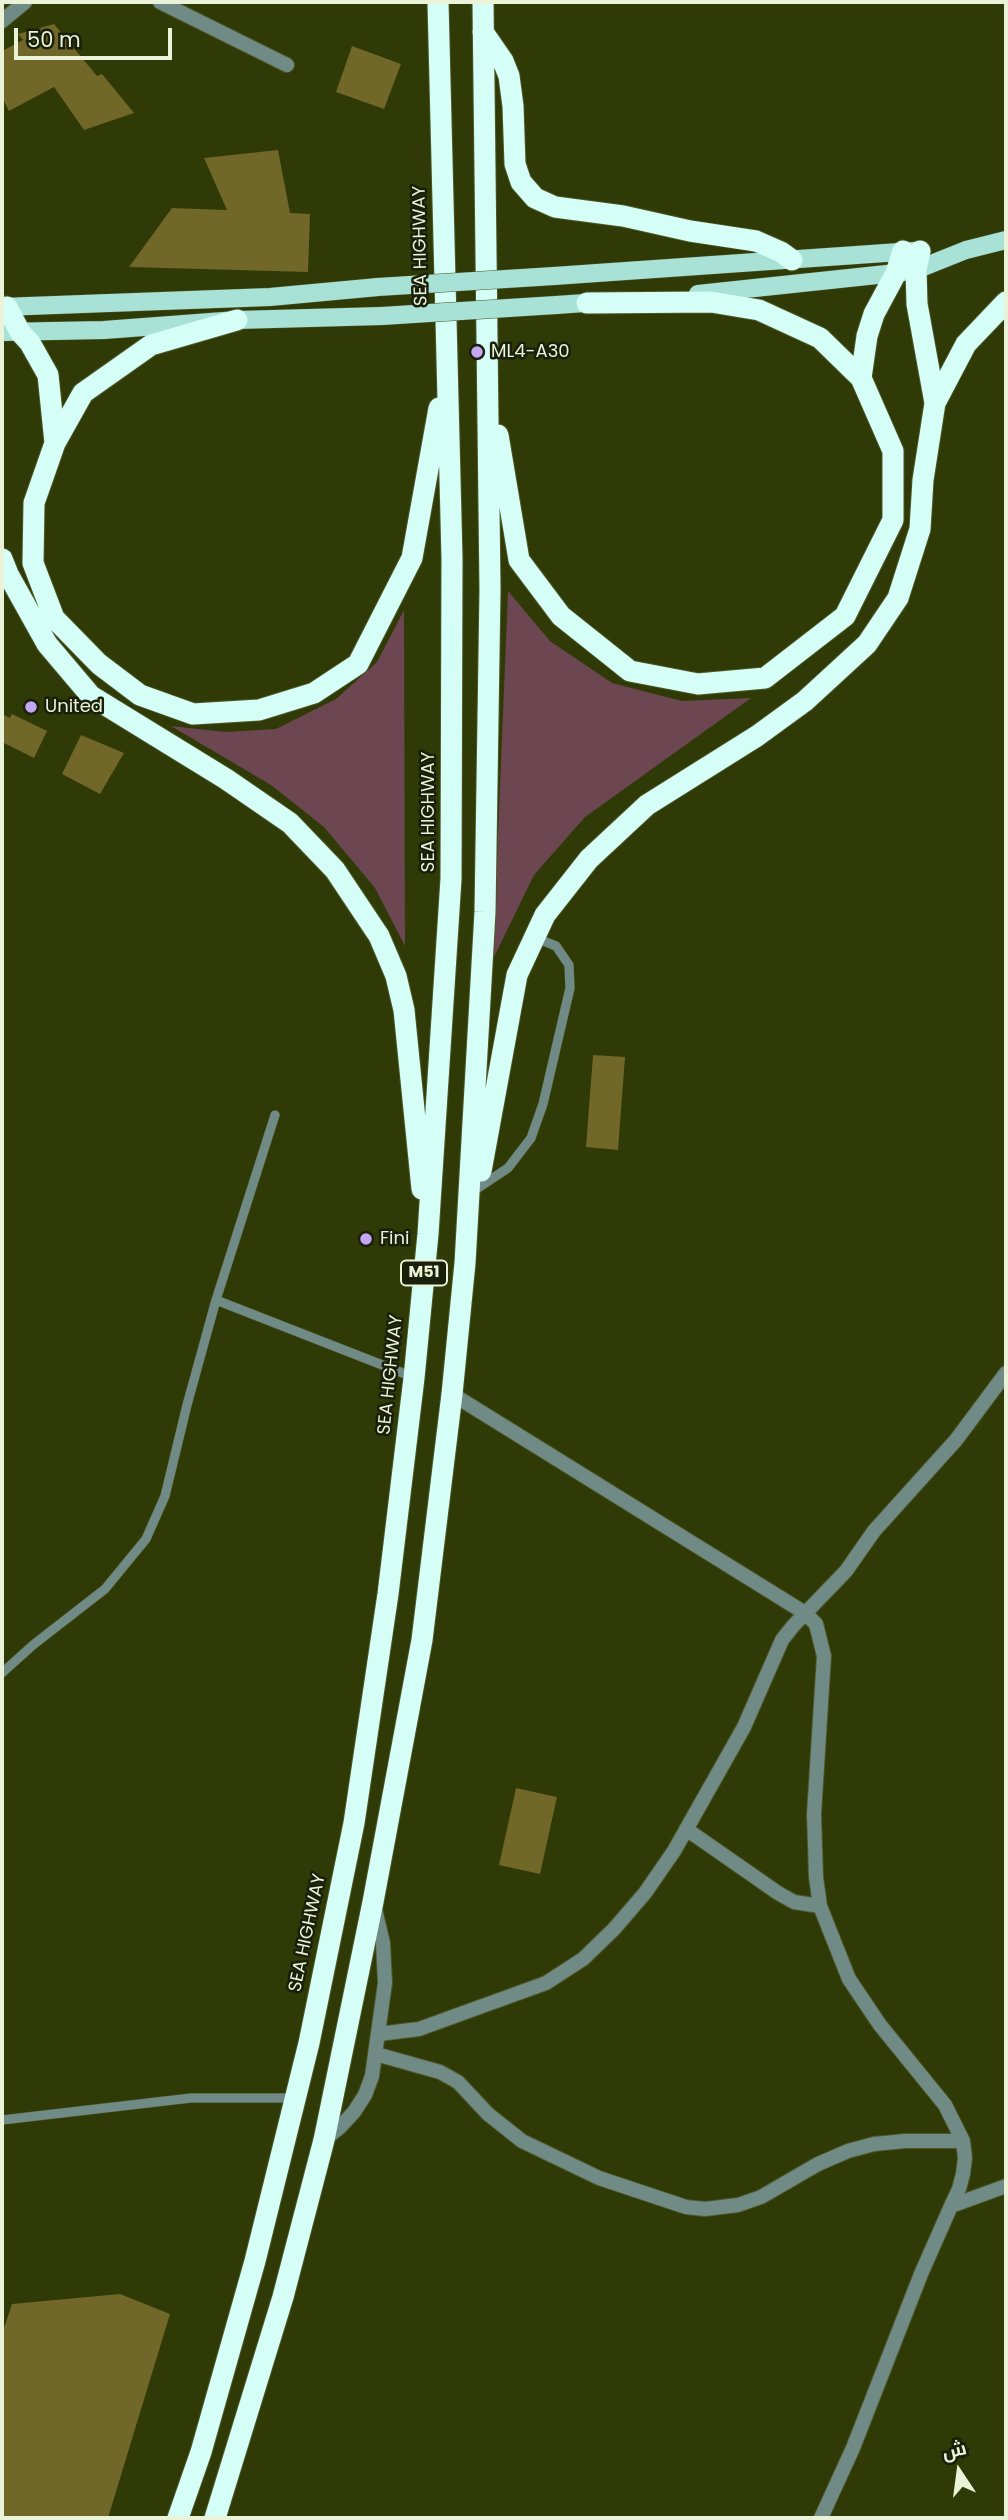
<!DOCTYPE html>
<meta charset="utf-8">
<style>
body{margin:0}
#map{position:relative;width:1008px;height:2520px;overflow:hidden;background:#2f3a07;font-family:Poppins,Cairo,sans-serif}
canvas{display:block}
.frame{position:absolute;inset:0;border:4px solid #eaf2d7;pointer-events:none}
.north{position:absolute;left:924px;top:2436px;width:70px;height:70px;-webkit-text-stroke:5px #191f0a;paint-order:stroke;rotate:347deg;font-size:19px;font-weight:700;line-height:28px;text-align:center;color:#eaf2d7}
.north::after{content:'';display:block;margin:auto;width:24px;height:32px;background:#eaf2d7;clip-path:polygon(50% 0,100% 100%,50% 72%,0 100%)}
.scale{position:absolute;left:14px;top:28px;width:158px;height:32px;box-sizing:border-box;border:4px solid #eaf2d7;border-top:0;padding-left:9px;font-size:21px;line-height:24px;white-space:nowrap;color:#eaf2d7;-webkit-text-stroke:5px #191f0a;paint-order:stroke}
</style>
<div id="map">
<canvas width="1008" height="2520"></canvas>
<div class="frame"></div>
<div class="north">ش</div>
<div class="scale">50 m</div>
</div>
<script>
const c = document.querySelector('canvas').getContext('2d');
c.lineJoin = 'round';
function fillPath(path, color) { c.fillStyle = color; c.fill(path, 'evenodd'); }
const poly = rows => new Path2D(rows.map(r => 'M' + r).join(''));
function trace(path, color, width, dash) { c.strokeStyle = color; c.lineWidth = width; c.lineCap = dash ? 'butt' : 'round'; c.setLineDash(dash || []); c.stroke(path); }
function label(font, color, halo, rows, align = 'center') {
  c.font = font + ' Poppins,sans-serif'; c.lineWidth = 5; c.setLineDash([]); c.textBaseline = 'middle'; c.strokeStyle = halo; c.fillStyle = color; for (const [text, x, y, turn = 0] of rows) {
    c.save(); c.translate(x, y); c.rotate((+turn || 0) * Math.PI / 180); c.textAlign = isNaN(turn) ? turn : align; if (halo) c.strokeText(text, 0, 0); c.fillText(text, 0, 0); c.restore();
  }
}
fillPath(poly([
 [508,591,550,641,612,683,682,701,751,698,585,817,534,875,493,959],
 [404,610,405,946,375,888,324,827,271,785,171,726,225,732,276,729,336,699,377,662]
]), '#6c4651');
fillPath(poly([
 [54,24,97,76,102,74,134,113,84,130,54,87,9,111,2,97,2,51,23,40,18,34],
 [352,46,401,64,384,109,336,92],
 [278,150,290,213,310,214,308,272,129,267,172,208,227,210,204,158],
 [2,714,10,718,12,714,47,731,34,758,2,742],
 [81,735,124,753,100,794,62,774],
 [593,1055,625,1057,618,1150,586,1147],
 [516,1788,557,1797,540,1874,499,1865],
 [120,2294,170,2314,108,2518,2,2518,2,2334,12,2304]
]), '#706728');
const lane = poly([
 [478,1188,508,1168,531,1138,543,1104,570,988,569,965,556,946,536,938],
 [216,1300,413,1377],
 [2,1673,33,1645,105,1589,146,1539,165,1496,187,1405,216,1300,275,1115],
 [2,2120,191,2098,295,2098]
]);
const street = poly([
 [160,2,287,65],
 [2,21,25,2],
 [452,1394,805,1613,816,1624,824,1656,814,1814,816,1877,820,1906,849,1979,880,2025,945,2105,963,2141,965,2158,963,2174,959,2189,951,2206],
 [686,1829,778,1893,794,1902,820,1906],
 [379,2034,419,2029,546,1983,583,1959,614,1929,645,1893,674,1851,744,1727,782,1640,793,1626,846,1571,874,1531,956,1440,1006,1373],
 [376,2054,440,2072,458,2082,488,2114,522,2141,599,2178,686,2207,705,2209,738,2205,761,2197,818,2164,848,2151,874,2144,905,2141,963,2141],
 [324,2140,340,2127,354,2112,365,2095,372,2076,385,1983,383,1943,375,1909],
 [821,2518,853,2448,921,2274,951,2206,1006,2186]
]);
const primary = poly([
 [554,276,914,251],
 [698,294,896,273,916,270,966,250,1006,240],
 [556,305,600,302],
 [2,307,270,297,378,287],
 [2,332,104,330,237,320,382,316]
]);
const highway = poly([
 [483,32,503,61,509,76,513,106,515,164,521,182,535,198,555,207,623,216,690,231,756,241,781,252,792,260],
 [920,251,916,270,917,304,935,403],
 [7,307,20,332,30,343,48,375,55,443],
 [237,320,151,345,83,393,55,443,34,503,33,563,54,618,99,664,140,695,193,714,259,710,314,693,358,664,412,558,439,408],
 [861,378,867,336,874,314,896,273,903,251],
 [498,435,519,560,561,616,630,671,698,684,765,678,845,616,893,520,893,451,861,378,820,338,759,310,711,302,587,303],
 [2,559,8,574,47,644,91,696,226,779,290,823,335,870,379,936,396,976,404,1010,422,1189],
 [481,1171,517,975,545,915,589,859,647,805,757,736,805,701,867,644,898,598,920,529,923,480,935,403,966,344,1006,302],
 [178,2518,201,2452,255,2261,309,2043,354,1823,388,1594,414,1378,428,1234,451,879,452,558,438,2],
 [215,2518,283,2297,324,2140,373,1902,422,1640,452,1394,465,1263,485,912,490,590,483,2]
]);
trace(lane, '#4d5728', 10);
trace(street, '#4d5728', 16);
trace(primary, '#4d5728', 19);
trace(highway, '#4d5728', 23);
trace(lane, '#708b86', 9);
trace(street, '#708b86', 14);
trace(primary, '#a8e2d7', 18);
trace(highway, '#d5fef6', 21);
const primaryBridge = poly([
 [378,287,554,276],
 [382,316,556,305]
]);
trace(primaryBridge, '#4d5728', 19, []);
trace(primaryBridge, '#a8e2d7', 18);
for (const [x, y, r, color] of [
 [477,352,7,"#c4a7f2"],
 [31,707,7,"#c4a7f2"],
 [366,1239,7,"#c4a7f2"]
]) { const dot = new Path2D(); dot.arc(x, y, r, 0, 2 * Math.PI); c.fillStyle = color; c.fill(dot); trace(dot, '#191f0a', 2.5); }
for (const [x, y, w] of [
 [424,1273,46]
]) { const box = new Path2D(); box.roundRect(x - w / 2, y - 12.5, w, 25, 5); c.fillStyle = '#191f0a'; c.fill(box); trace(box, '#eaf2d7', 2); }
label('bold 16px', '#eaf2d7', null, [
 ["M51",424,1273]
]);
label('18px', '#eaf2d7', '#191f0a', [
 ["SEA HIGHWAY",421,246,-91],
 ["SEA HIGHWAY",429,812,-90],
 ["SEA HIGHWAY",391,1375,-84],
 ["SEA HIGHWAY",308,1933,-78]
]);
label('18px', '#eaf2d7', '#191f0a', [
 ["ML4-A30",491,352],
 ["United",45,707],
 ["Fini",380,1239]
], 'left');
</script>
